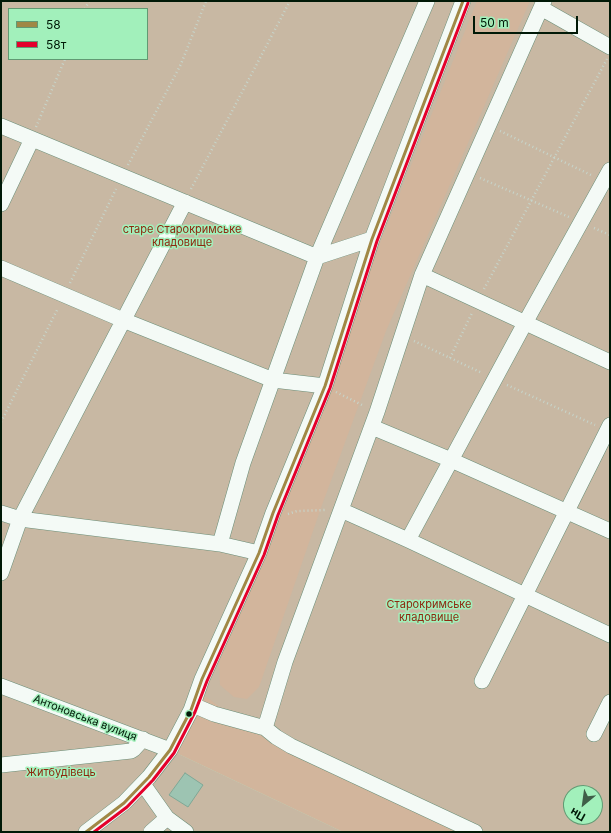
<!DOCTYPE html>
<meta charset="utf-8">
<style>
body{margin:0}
#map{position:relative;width:611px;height:833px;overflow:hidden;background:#b4dec1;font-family:Inter,sans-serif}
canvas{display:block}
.frame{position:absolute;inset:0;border:2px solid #001907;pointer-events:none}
.legend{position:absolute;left:8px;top:8px;width:140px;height:52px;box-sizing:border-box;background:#a2f0bb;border:1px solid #619a73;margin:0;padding:5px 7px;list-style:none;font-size:12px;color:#001907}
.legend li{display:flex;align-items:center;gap:8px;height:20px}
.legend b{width:20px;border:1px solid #619a73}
.north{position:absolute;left:563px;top:785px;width:40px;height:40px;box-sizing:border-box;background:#a2f0bb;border:1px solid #619a73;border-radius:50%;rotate:209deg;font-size:11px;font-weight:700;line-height:16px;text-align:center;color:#001907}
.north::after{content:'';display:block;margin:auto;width:14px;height:18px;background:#3f5e48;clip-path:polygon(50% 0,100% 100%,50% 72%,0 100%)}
.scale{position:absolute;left:473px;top:16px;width:105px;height:18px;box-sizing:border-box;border:2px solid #001907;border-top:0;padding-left:5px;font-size:12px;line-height:14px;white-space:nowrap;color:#001907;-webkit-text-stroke:3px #a2f0bb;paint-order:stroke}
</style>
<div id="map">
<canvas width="611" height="833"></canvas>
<div class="frame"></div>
<ul class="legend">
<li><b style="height:5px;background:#a08846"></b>58</li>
<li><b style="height:5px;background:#e4002b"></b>58т</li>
</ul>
<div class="north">Пн</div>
<div class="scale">50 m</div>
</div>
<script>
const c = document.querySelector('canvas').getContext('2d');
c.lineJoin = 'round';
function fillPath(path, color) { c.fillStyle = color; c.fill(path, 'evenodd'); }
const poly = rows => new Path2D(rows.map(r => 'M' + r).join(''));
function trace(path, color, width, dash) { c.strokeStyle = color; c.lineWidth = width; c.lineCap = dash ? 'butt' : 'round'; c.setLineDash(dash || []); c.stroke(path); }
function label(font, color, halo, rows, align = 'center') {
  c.font = font + ' Inter,sans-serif'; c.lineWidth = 3; c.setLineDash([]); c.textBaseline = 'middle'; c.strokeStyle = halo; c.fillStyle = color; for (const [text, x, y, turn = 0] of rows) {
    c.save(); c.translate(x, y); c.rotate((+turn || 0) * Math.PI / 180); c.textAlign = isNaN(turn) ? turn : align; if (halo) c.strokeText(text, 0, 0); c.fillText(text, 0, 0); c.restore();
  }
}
fillPath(poly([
 [1,1,610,1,610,832,475,832,170,750,343,832,1,832],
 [9,9,147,9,147,59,9,59],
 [571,793,595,793,595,817,571,817]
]), '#c8b8a3');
fillPath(poly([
 [477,1,530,1,386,331,322,505,259,687,247,699,234,697,220,685,219,663,374,258],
 [198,691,239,721,475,832,343,832,170,750]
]), '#d2b59c');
const building = poly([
 [185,773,203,785,188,807,169,795,185,773]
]);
fillPath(building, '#9dc4b2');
trace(building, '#7fa896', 1);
const minor = poly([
 [541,8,610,47],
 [1,126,317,257,372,239],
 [1,204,32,139],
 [1,268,123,320,273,380,325,386],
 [422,275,610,362],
 [372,427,451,460,610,531],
 [341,510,408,540,610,635],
 [1,513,20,519,220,544,259,553],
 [408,540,525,323,610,170],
 [220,544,243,463,317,257,427,1],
 [1,573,20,519,185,202],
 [482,681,610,425],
 [1,686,170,750],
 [193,705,214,714,265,728,276,737,291,746,475,832],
 [265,728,285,662,377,412,422,275,544,1],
 [594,734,610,702],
 [1,765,131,751,134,749,143,739],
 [143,784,167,818,186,832],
 [86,832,124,803,149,777,170,750,191,710,202,679,259,553,273,513,325,386,372,239,463,1],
 [151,832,167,818]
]);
trace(minor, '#6b8e78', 16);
trace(poly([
 [85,9,89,1],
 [36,127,65,59],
 [500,131,591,175],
 [128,165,181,64,206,1],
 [480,178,569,217],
 [191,189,290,1],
 [594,228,610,235],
 [70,283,116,189],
 [484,289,607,59],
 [414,341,482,373],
 [450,358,472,313],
 [507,385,595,425],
 [336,392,364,406],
 [1,422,58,308],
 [288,514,297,511,327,510]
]), '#c7d5cb', 2.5, [1, 3]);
trace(minor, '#f4faf6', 15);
trace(poly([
 [86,832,124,803,149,777,170,750,191,710,202,679,259,553,273,513,325,386,372,239,463,1]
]), '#a08846', 3);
trace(poly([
 [94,832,127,807,153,780,174,753,195,712,207,681,264,555,278,515,330,388,377,241,468,3]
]), '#e4002b', 3);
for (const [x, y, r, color] of [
 [189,714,3.5,"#001907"]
]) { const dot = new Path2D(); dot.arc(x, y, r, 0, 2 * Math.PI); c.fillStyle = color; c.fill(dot); trace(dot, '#a2f0bb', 1.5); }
label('11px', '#8d280f', '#a2f0bb', [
 ["старе Старокримське",182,230],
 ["кладовище",182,243],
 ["Старокримське",429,605],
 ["кладовище",429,618],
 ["Житбудівець",61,773]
]);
label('11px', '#001907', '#a2f0bb', [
 ["Антоновська вулиця",85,718,21]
]);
</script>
